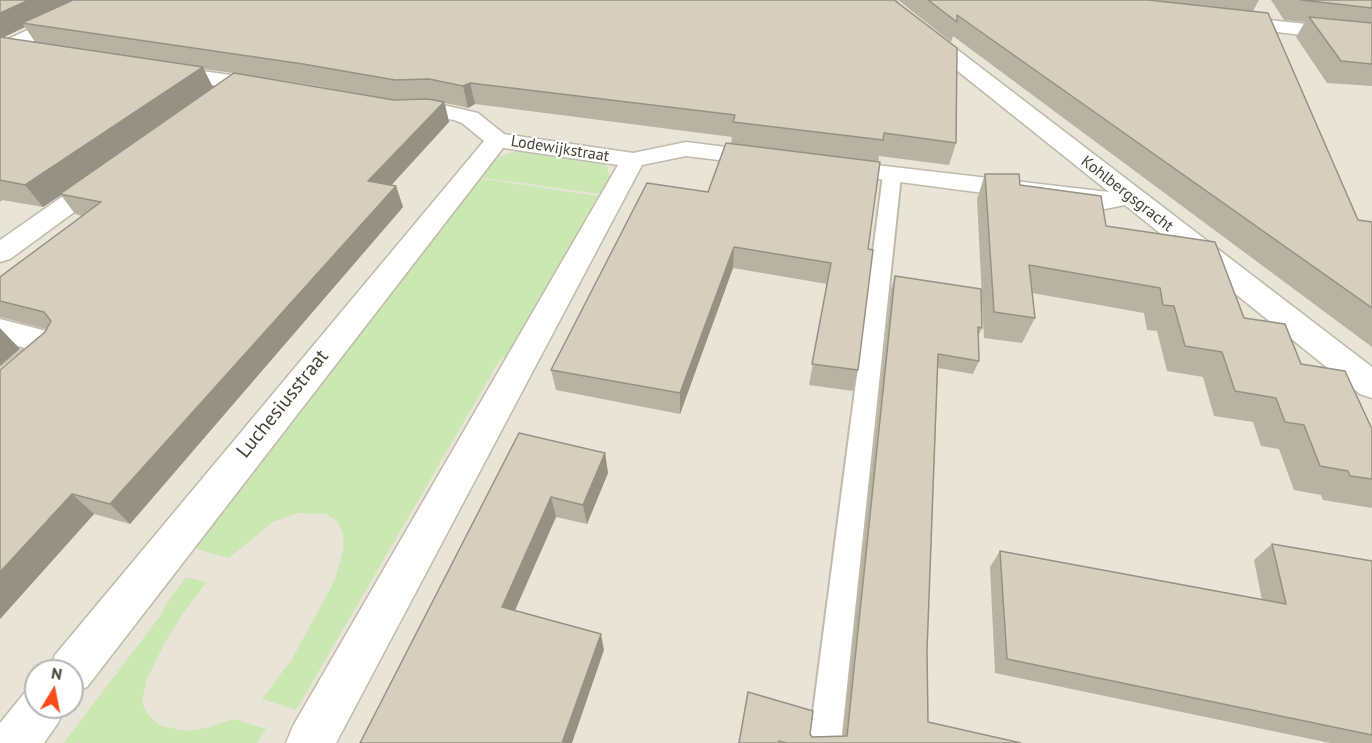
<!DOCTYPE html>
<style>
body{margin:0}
#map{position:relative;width:1372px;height:743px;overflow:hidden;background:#f4f2e9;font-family:"PT Sans",sans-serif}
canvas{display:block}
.north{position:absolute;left:24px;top:659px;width:60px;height:60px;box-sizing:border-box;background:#fff;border:2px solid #b6b4af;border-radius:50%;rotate:10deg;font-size:16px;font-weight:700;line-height:24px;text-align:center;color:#484337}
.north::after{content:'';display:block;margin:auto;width:21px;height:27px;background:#fa4c1b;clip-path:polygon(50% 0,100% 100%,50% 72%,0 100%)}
</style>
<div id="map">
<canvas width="1372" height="743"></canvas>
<div class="north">N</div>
</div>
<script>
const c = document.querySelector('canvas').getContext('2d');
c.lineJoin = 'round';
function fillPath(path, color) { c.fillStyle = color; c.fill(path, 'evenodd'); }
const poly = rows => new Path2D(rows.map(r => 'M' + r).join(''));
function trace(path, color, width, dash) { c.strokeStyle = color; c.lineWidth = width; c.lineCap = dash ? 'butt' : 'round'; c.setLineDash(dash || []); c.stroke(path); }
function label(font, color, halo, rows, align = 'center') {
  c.font = font + ' "PT Sans",sans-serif'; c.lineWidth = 4.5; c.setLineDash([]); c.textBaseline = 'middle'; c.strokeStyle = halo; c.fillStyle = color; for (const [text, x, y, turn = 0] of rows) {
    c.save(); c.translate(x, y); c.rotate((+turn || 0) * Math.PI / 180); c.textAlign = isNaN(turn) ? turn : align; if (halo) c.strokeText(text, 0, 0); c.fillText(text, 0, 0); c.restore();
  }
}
fillPath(poly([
 [0,0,1372,0,1372,743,0,743],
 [36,671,72,671,72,707,36,707]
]), '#e8e4d7');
fillPath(poly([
 [518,151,595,161,607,167,610,176,600,194,478,177,494,158],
 [477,178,598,196,507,358,501,358,296,710,262,699,292,659,335,580,343,550,343,534,338,522,326,514,298,513,273,522,229,558,195,549,307,405,295,402],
 [186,577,207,582,184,612,164,644,147,679,142,702,148,715,161,726,187,731,206,728,233,719,266,729,257,743,64,743,164,611,162,610]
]), '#cce8b2');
const lane = poly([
 [892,170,898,171,901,175,841,743,809,743,883,175,886,171,892,170]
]);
const street = poly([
 [91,0,115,0,112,4,0,57,0,43,91,0],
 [877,0,895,0,899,5,1372,367,1372,398,1360,394,1125,205,1105,209,824,172,821,167,824,162,833,160,1109,192,885,13,877,0],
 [1231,16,1372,31,1372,43,1224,26,1221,22,1224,18,1231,16],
 [165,66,268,80,276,82,279,87,276,92,268,94,158,76,154,72,158,68,165,66],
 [434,103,478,113,504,134,633,153,686,142,767,152,776,154,779,159,776,164,767,166,686,156,642,165,336,743,286,743,293,726,618,165,503,148,87,687,72,693,72,671,49,671,55,655,484,141,462,123,454,120,434,117,402,118,394,116,391,111,394,106,402,104,434,103],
 [105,170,114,173,118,178,114,183,10,259,0,262,0,240,96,173,105,170],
 [0,319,62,335,67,343,62,351,12,396,0,400,0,368,25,348,0,341,0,319],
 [36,686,36,707,65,707,58,723,44,743,0,743,0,723,26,691,36,686]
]);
trace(lane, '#c0baab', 4);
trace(street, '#c0baab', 3);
fillPath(lane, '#fff');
fillPath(street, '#fff');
fillPath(poly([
 [0,0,956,143,949,165,879,156,868,249,858,370,853,391,809,385,827,284,733,268,680,414,556,390,551,370,708,192,731,143,732,137,475,104,468,108,445,103,449,122,391,185,396,186,403,207,130,524,94,514,0,619,45,332,46,329,0,317,0,277,82,216,75,214,61,195,43,207,2,200,0,202],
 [25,27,35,42,2,38],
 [203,69,233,73,213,87],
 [248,75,311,85,387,99],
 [898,0,1259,0,1253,11,1358,220,1372,222,1372,347,953,36,951,42],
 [1271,0,1372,0,1372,86,1327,83,1296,37,1305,22,1284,20],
 [985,174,1020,185,1106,226,1244,318,1301,364,1372,429,1372,508,1323,500,1321,495,1294,490,1279,449,1261,446,1253,422,1214,416,1203,377,1167,371,1157,331,1147,330,1144,313,1032,293,1035,318,1022,343,984,338,977,199],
 [895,276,982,328,978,337,979,361,973,374,938,368,927,651,928,722,1021,743,739,743,810,734,812,737,843,736,891,289],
 [519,433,605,453,608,473,587,524,556,517,515,610,604,650,360,743],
 [1272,544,1372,561,1372,743,1330,743,995,673,990,567,1000,551,1262,600,1254,560]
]), '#b8b2a3');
fillPath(poly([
 [29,0,86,0,22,23,25,27,0,39,0,13],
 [203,67,213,88,60,194,61,195,43,207,25,185],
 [470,83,475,104,468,108,463,86],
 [444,102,449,122,376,202,368,181],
 [396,186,403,207,130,524,110,504],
 [734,247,733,268,680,414,680,393],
 [0,328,20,349,0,366],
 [605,453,608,473,587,524,583,505],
 [72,494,94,514,0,619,0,572],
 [551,497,556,517,509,624,502,607],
 [601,634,604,650,572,743,562,743]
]), '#969185');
const building = poly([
 [0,0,29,0,0,13,0,0],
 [73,0,894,0,957,48,956,143,884,133,883,140,733,122,735,115,470,83,463,86,429,79,395,80,303,64,22,23,73,0],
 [928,0,1148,0,1268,13,1358,220,1372,222,1372,308,957,15,957,22,928,0],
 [1301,0,1372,0,1372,8,1301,0],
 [1309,17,1372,23,1372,64,1341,61,1309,17],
 [0,37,203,67,25,185,0,180,0,37],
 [234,73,394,100,428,99,444,102,368,181,396,186,110,504,72,494,0,572,0,370,45,332,51,321,44,312,0,301,0,277,101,202,60,194,234,73],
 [726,143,880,162,868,249,873,250,858,370,812,364,831,263,734,247,680,393,551,370,647,183,708,192,726,143],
 [985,174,1019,174,1020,185,1101,196,1106,226,1215,242,1244,318,1285,324,1301,364,1345,371,1372,429,1372,479,1350,476,1348,471,1320,466,1304,425,1285,422,1276,398,1235,391,1222,352,1185,346,1174,306,1163,305,1160,288,1029,265,1035,318,994,312,985,174],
 [895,276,981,289,982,328,978,327,979,361,938,354,927,651,928,722,1021,743,787,743,779,741,778,743,739,743,748,692,813,711,810,734,812,737,847,736,895,276],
 [519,433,605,453,583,505,551,497,502,607,601,634,562,743,360,743,519,433],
 [1272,544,1372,561,1372,735,1007,659,1000,551,1286,604,1272,544]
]);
fillPath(building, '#d6cfbe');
trace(building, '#969185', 1.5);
label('16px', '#484337', '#fff', [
 ["Lodewijkstraat",560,149,9],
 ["Kohlbergsgracht",1127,194,38]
]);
label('20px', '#484337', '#fff', [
 ["Luchesiusstraat",283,404,-51]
]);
</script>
